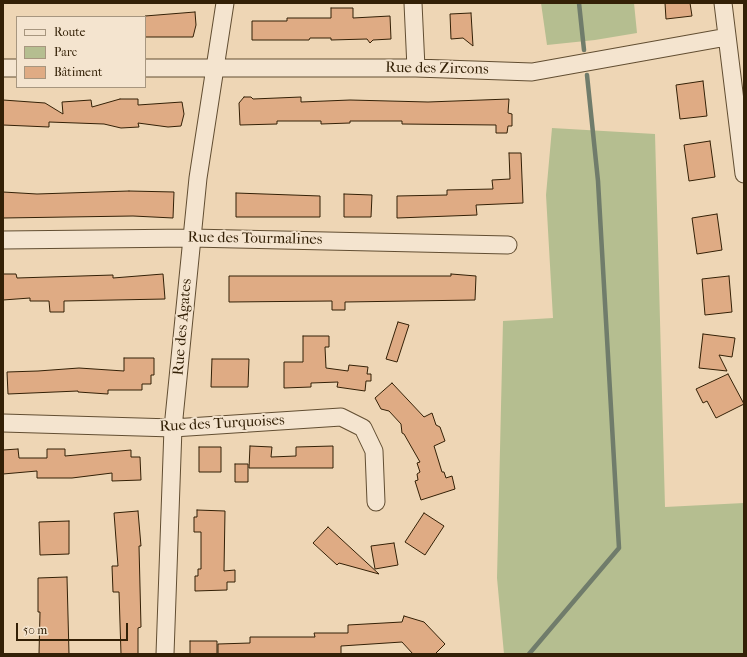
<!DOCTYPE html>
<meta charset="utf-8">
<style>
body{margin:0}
#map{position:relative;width:747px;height:657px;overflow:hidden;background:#eed6b5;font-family:"IM FELL French Canon",serif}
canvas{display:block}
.frame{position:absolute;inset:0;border:4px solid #332006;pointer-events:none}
.legend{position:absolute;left:16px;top:16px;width:130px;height:72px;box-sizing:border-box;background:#f4e4cf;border:1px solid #a7967f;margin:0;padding:5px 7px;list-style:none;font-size:12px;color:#332006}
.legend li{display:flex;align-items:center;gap:8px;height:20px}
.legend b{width:20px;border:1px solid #a7967f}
.scale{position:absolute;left:16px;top:623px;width:112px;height:18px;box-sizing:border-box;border:2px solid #332006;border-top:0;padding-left:5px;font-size:12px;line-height:14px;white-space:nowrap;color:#332006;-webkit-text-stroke:3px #f4e4cf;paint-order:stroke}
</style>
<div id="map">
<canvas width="747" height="657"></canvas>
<div class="frame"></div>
<ul class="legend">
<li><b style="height:5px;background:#f4e4cf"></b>Route</li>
<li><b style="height:11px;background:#b5be90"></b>Parc</li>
<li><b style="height:11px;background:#dfab84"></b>Bâtiment</li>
</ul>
<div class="scale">50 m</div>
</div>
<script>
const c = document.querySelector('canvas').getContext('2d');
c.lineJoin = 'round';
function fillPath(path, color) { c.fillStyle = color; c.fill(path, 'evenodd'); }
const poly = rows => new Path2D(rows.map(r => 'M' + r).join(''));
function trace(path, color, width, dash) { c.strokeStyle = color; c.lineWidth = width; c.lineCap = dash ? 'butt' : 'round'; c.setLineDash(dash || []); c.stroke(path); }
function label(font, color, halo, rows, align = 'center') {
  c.font = font + ' "IM FELL French Canon",serif'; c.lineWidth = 4; c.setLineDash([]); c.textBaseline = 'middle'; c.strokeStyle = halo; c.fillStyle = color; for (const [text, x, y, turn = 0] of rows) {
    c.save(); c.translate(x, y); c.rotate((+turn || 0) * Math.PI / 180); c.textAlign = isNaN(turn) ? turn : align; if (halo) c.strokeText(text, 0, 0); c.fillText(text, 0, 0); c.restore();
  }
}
fillPath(poly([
 [541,3,634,3,637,33,595,40,547,45],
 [552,128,655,134,665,507,744,503,744,654,504,654,497,578,503,321,553,318,546,195]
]), '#b5be90');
trace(poly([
 [579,3,584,50],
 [529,654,619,548,598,181,587,75]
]), '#707c6b', 4.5);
const building = poly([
 [665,3,690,3,692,16,666,19,665,3],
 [331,8,353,8,353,18,390,16,391,39,373,40,370,43,367,39,331,40,331,38,310,38,309,40,252,40,252,21,287,21,287,18,331,18,331,8],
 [195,12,196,25,193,37,145,37,145,16,195,12],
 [471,13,473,46,463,38,451,39,450,14,471,13],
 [703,81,707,116,680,119,676,85,703,81],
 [244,97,251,97,253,99,301,97,301,102,350,100,428,102,509,99,508,113,512,114,512,126,508,126,507,133,496,133,496,125,402,124,402,121,350,121,350,123,321,124,321,121,277,121,277,124,240,125,239,103,244,97],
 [120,99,138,99,138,105,182,102,184,114,181,126,168,127,138,123,139,127,121,128,104,124,49,122,49,127,3,125,3,100,45,103,63,114,62,102,91,100,92,107,120,99],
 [710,141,715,177,689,181,684,145,710,141],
 [509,153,521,153,523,203,476,205,477,215,397,218,397,196,447,195,447,190,493,189,492,180,510,179,509,153],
 [129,191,174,192,173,218,133,216,3,218,3,192,37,194,129,191],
 [236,193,320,196,320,217,236,217,236,193],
 [344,194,372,195,371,217,344,217,344,194],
 [717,214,722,250,697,254,692,218,717,214],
 [3,274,16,274,17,278,113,275,113,278,163,274,165,299,64,301,64,312,50,312,49,301,30,301,30,298,3,300,3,274],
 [451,274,476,276,475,300,345,302,345,310,332,310,332,301,229,302,229,276,451,276,451,274],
 [729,276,732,312,705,315,702,279,729,276],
 [398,322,409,325,397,362,386,359,398,322],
 [703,334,735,338,732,357,719,355,727,371,699,368,703,334],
 [303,336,329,336,329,347,325,347,326,368,348,371,349,365,368,367,367,374,371,374,371,381,366,381,365,391,337,387,338,382,311,383,311,387,284,388,284,362,303,362,303,336],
 [124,358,154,358,154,375,151,375,151,384,142,384,142,390,108,390,108,394,78,392,78,391,8,394,7,372,38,371,79,368,124,371,124,358],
 [212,359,249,359,248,387,211,387,212,359],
 [728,374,744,404,716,418,707,401,703,403,696,389,728,374],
 [392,383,424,417,432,413,436,425,440,427,445,441,434,446,442,472,444,472,446,478,452,476,455,489,421,500,415,481,418,480,417,474,420,472,417,463,420,462,404,434,402,433,401,424,389,411,381,409,375,398,392,383],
 [250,446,272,447,271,457,296,456,296,447,333,446,333,468,249,468,250,446],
 [199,447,221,447,221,472,199,472,199,447],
 [18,449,19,458,47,458,47,449,65,449,65,456,131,450,131,457,140,457,141,480,112,481,112,473,72,478,37,478,37,471,3,474,3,450,18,449],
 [235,464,248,464,248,482,235,482,235,464],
 [197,510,225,511,224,571,235,570,235,582,227,582,227,590,195,591,195,576,198,576,198,569,201,569,201,532,194,532,194,517,197,517,197,510],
 [138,511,141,546,139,546,141,627,138,628,138,654,121,654,119,592,113,592,112,566,118,566,114,513,138,511],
 [424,513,444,526,425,555,405,542,424,513],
 [69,521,69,554,40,555,39,522,69,521],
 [328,527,379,574,339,563,337,565,313,543,328,527],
 [394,543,398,565,375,569,371,546,394,543],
 [67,577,69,654,39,654,40,612,38,612,38,578,67,577],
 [404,616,424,622,445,644,435,654,413,654,402,642,341,646,341,654,218,654,218,644,250,643,250,637,315,637,314,633,348,633,348,625,402,622,404,616],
 [190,641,217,641,217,654,190,654,190,641]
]);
fillPath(building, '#dfab84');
trace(building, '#332006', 1);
const minor = poly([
 [413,3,416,68],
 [723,3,744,174],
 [3,68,17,68],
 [145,68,416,68,532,72,727,37],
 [3,240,191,238,508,245],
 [3,423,173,428,341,417,363,428,374,451,376,502],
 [165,654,173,428,198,178,225,3]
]);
trace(minor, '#624e32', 19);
trace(minor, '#f4e4cf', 17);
label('15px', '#332006', '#f4e4cf', [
 ["Rue des Zircons",437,69,1],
 ["Rue des Tourmalines",255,239,1],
 ["Rue des Agates",183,327,-85],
 ["Rue des Turquoises",222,424,-3]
]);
</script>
